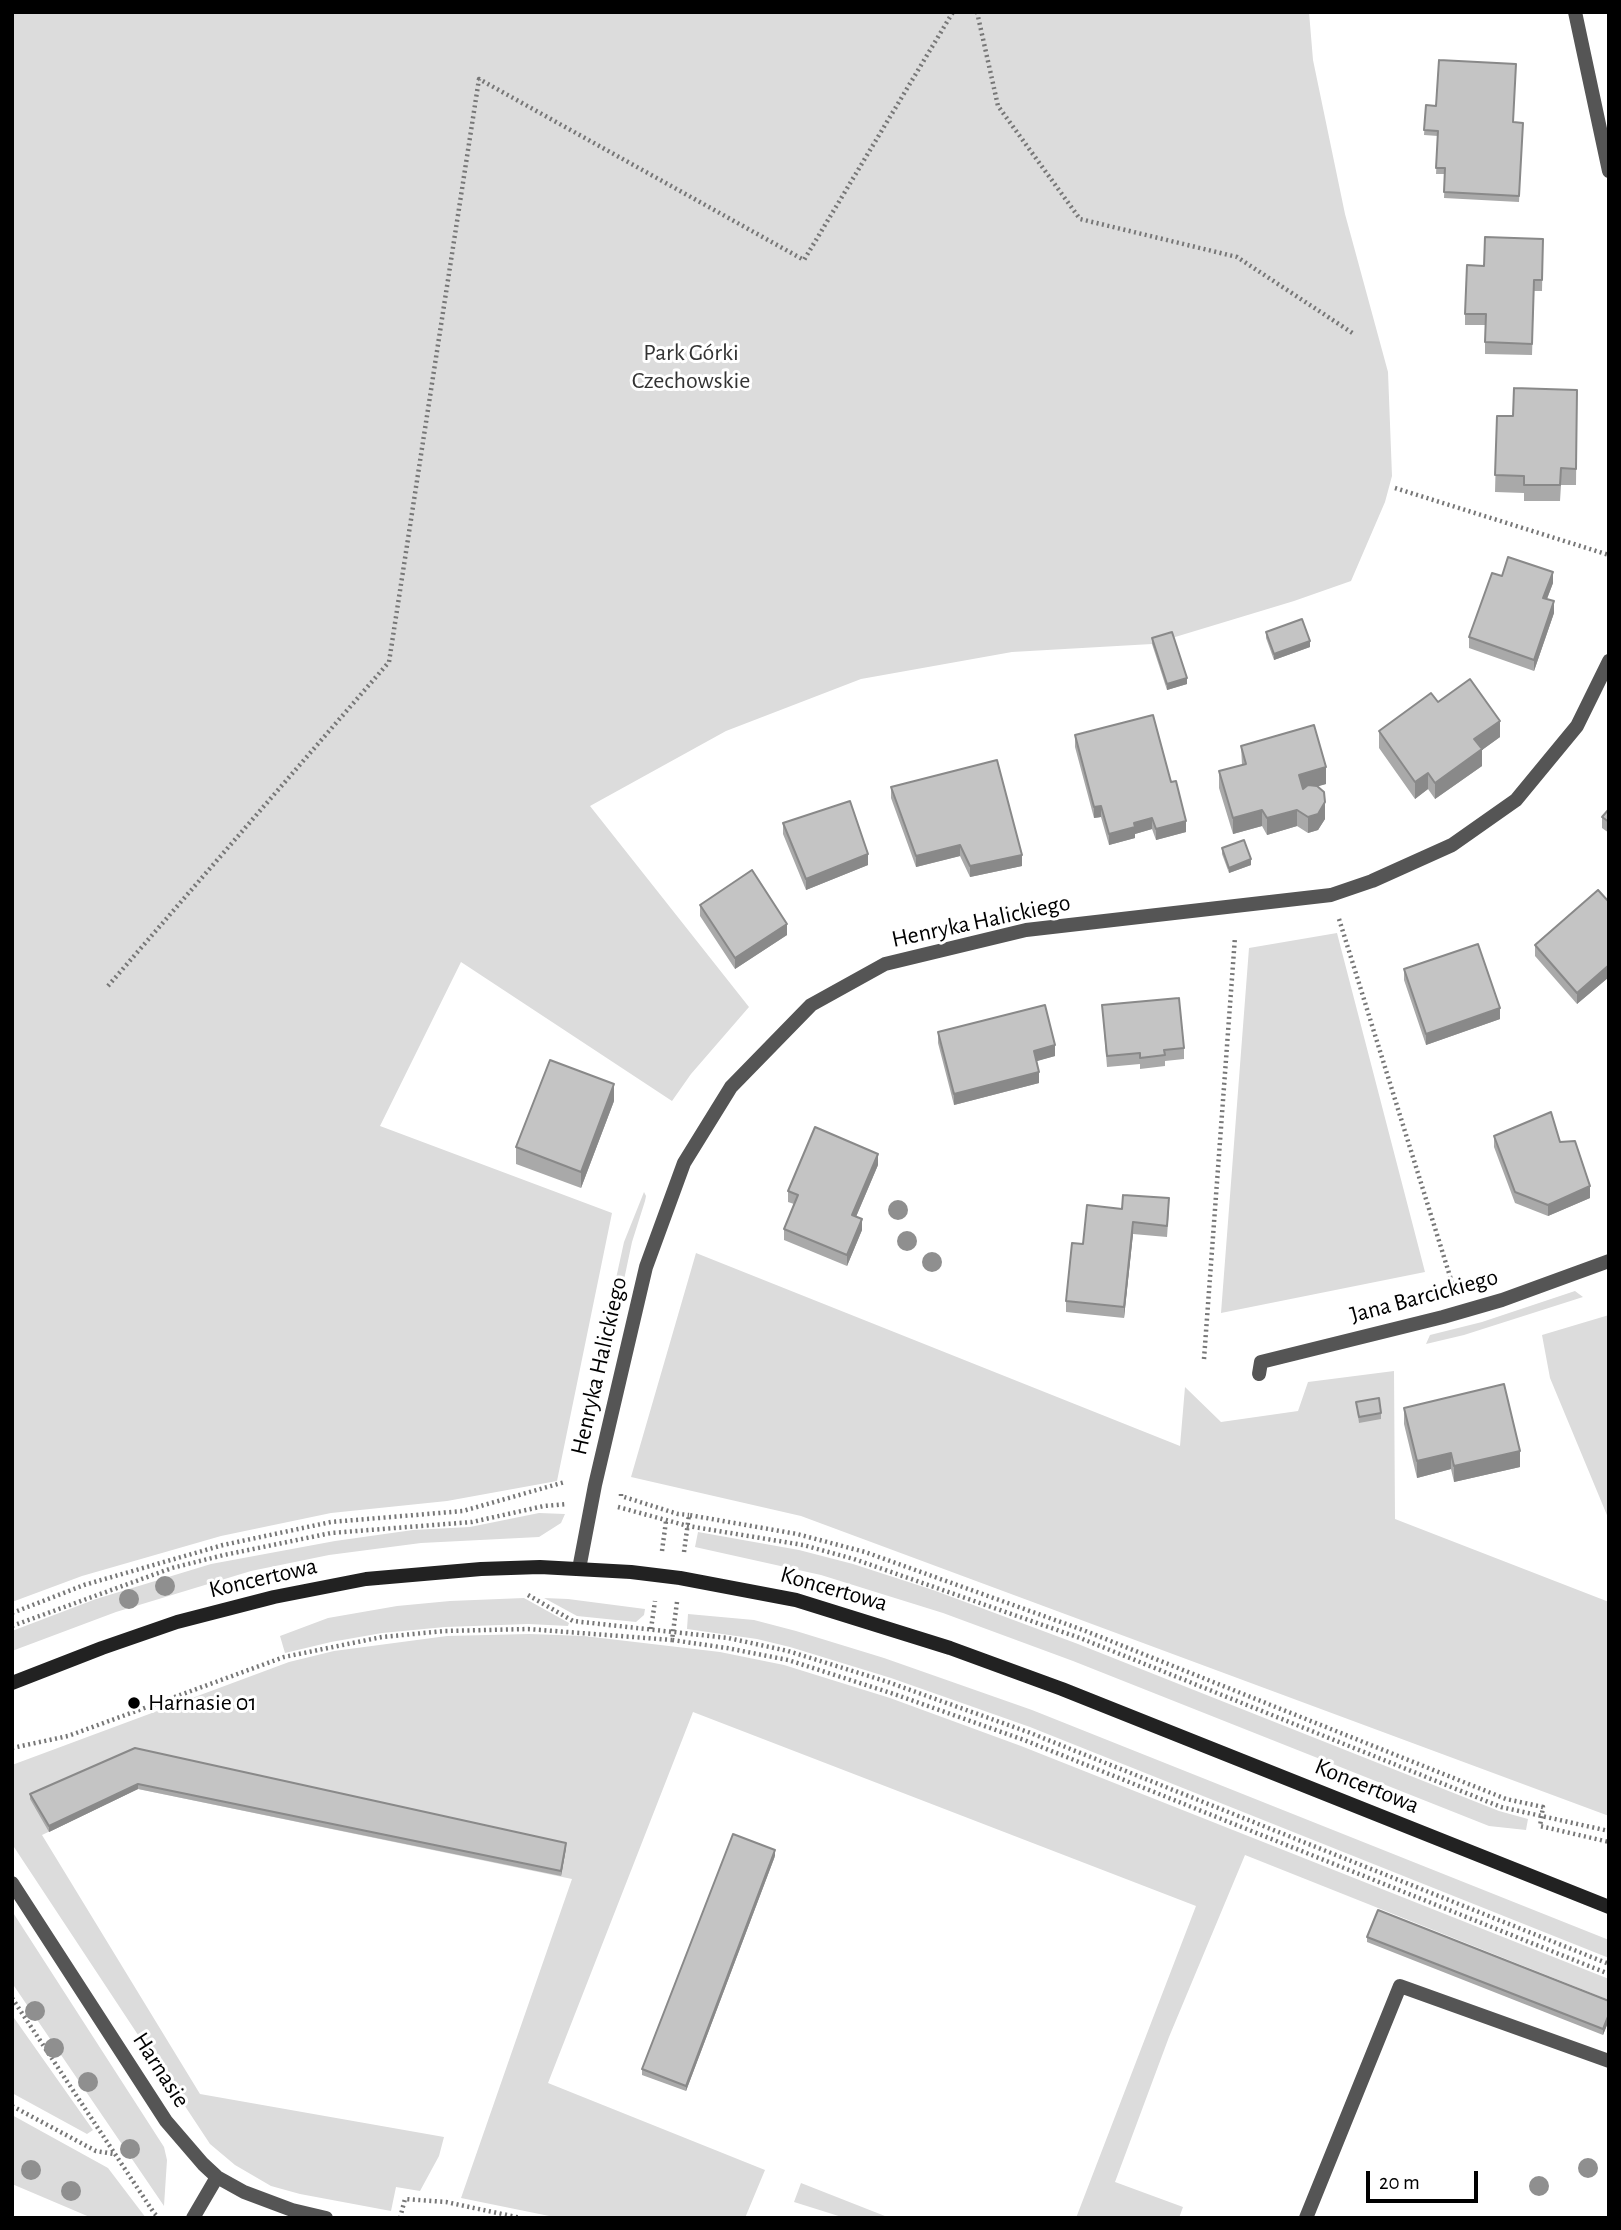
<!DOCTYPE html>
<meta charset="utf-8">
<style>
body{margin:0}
#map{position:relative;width:1621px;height:2230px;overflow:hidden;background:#fff;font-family:"Alegreya Sans",sans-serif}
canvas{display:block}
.frame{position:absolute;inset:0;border:14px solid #000;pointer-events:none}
.scale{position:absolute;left:1366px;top:2171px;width:112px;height:32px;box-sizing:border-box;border:4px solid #000;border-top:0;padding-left:9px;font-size:21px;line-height:24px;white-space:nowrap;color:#000;-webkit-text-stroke:5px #fff;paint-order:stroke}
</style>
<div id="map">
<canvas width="1621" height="2230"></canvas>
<div class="frame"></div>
<div class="scale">20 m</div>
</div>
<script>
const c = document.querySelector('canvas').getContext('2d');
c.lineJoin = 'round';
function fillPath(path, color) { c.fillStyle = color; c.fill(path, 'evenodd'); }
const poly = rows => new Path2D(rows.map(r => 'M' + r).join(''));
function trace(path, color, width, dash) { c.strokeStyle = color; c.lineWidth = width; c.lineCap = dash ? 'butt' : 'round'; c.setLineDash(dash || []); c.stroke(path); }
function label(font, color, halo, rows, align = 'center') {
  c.font = font + ' "Alegreya Sans",sans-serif'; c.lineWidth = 6; c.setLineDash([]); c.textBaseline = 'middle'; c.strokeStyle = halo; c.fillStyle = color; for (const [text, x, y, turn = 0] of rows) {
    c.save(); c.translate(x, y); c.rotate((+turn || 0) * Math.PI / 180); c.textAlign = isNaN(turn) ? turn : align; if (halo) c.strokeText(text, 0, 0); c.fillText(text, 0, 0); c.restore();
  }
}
fillPath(poly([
 [12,12,1309,12,1313,60,1345,214,1388,372,1392,476,1385,502,1351,581,1294,601,1152,644,1012,652,861,679,726,731,590,806,749,1007,691,1074,672,1101,461,962,380,1126,612,1213,557,1481,447,1501,331,1513,221,1536,82,1576,12,1602],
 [1337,933,1425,1272,1221,1313,1249,948],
 [644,1192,646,1196,645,1201,632,1242,618,1308,608,1315,624,1242],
 [696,1253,1180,1446,1185,1387,1221,1422,1298,1411,1308,1382,1394,1371,1395,1519,1609,1602,1609,1816,801,1516,631,1477],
 [1575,1291,1583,1297,1464,1335,1426,1344,1430,1335,1482,1322],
 [1609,1315,1609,1520,1550,1378,1542,1335],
 [539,1513,565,1514,561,1523,539,1537,421,1543,329,1555,251,1571,116,1612,12,1651,12,1631,96,1599,211,1564,335,1541,413,1530,470,1527],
 [698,1532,799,1550,853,1564,933,1590,1078,1644,1499,1811,1528,1819,1526,1830,1489,1826,1073,1661,943,1613,821,1575,695,1547],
 [524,1598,569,1623,568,1626,528,1624,445,1627,382,1633,331,1642,285,1653,280,1636,328,1618,397,1606,450,1601],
 [544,1598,568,1599,645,1609,644,1615,636,1622,577,1616],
 [688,1614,754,1620,796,1631,884,1658,1032,1710,1609,1940,1609,1958,1030,1727,891,1678,790,1647,757,1639,687,1629],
 [529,1634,584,1636,720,1652,784,1665,890,1698,1021,1746,1609,1979,1609,2000,1245,1855,1169,2037,1115,2182,1183,2207,1179,2218,1076,2218,1196,1906,693,1712,548,2083,765,2170,745,2218,559,2218,461,2198,572,1879,138,1789,42,1835,200,2094,444,2137,439,2156,420,2191,396,2187,391,2211,300,2194,271,2186,235,2165,210,2144,12,1844,12,1765,289,1662,334,1651,447,1636],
 [12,1911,164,2147,167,2160,164,2206,12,1983],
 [12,2015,93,2130,87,2134,12,2093],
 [12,2115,108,2168,146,2218,92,2218,12,2184],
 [801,2183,890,2218,845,2218,794,2202]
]), '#dcdcdc');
trace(poly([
 [977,12,998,106,1080,219,1237,257,1354,334],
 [1395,488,1609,555],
 [1339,919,1453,1286],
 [108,986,389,662,479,79,804,260,953,12],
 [1204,1359,1235,937],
 [621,1494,621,1496,678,1514,689,1515],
 [618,1507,688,1526,803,1545,854,1559,1080,1638,1501,1807,1609,1831],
 [662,1551,666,1521],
 [684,1552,689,1515,797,1534,865,1552,1083,1630,1506,1799,1543,1807,1540,1826,1609,1842],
 [528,1595,573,1621,728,1638,788,1651,885,1681,1028,1732,1609,1964],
 [677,1602,672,1640,727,1648,788,1660,894,1694,1024,1740,1609,1974],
 [12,1613,84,1585,223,1545,331,1522,463,1511,565,1482],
 [12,1626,172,1568,224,1555,331,1533,472,1522,544,1506,567,1504],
 [651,1629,655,1601],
 [12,1748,68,1736,284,1657,382,1637,445,1631,528,1629,672,1640],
 [12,1998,154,2213,159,2218],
 [12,2106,96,2151,114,2154],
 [400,2218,405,2199,446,2202,521,2218]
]), '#777', 4.5, [2, 3.5]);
trace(poly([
 [1306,2218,1400,1986,1609,2061]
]), '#555', 14);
trace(poly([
 [1575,12,1609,171],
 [1259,1374,1261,1362,1443,1317,1502,1300,1609,1261],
 [579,1569,595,1485,646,1267,684,1163,731,1087,811,1005,885,964,1026,930,1331,895,1372,881,1452,845,1516,800,1577,726,1609,661],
 [12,1883,166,2121,203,2164,217,2177,244,2192,292,2210,326,2218],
 [193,2218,217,2177]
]), '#555', 14);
trace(poly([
 [12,1683,102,1648,177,1622,274,1597,366,1579,481,1569,540,1567,631,1572,680,1578,796,1600,950,1648,1062,1689,1609,1907]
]), '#222', 14);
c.fillStyle = '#8f8f8f';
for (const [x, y] of [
 [898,1210],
 [907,1241],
 [932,1262],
 [165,1586],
 [129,1599],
 [35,2011],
 [54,2048],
 [88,2082],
 [130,2149],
 [1588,2168],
 [31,2170],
 [1539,2186],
 [71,2191]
]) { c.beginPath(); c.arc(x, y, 10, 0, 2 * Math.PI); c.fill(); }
fillPath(poly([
 [1426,105,1513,122,1523,123,1519,202,1444,198,1445,174,1436,174,1438,136,1424,135],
 [1543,239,1542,291,1534,291,1532,355,1485,354,1485,325,1465,325,1465,314,1484,266],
 [1577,390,1576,485,1561,485,1560,501,1524,501,1524,493,1495,492,1497,416,1513,416],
 [1502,576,1553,583,1547,599,1554,613,1534,671,1469,648,1469,637],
 [1266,632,1310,647,1274,660,1266,638],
 [1152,638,1187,684,1167,690,1152,644],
 [1438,702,1500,737,1482,750,1482,766,1435,799,1428,789,1415,799,1379,748,1379,731],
 [1075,735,1171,782,1186,832,1156,840,1152,829,1135,834,1135,838,1109,845,1101,817,1094,818,1075,747],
 [1241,746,1326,784,1317,786,1325,819,1318,830,1308,833,1297,826,1267,835,1262,826,1233,834,1219,788,1219,771,1242,765],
 [891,787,1022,866,970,877,960,856,916,867,891,798],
 [1609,809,1609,833,1602,828,1602,817],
 [783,823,868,865,806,890,783,834],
 [1222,848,1251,865,1229,873,1222,854],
 [1609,902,1609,977,1577,1004,1535,956,1535,945],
 [700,905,787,935,735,969,700,916],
 [1404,969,1500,1019,1426,1045,1404,980],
 [1102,1005,1184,1048,1184,1059,1165,1061,1165,1066,1140,1069,1140,1064,1107,1067],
 [938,1032,1055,1056,1036,1061,1039,1083,954,1105,938,1043],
 [614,1101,581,1188,516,1164,516,1147],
 [1494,1136,1560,1142,1590,1198,1548,1216,1515,1203,1494,1147],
 [878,1165,856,1217,862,1230,847,1266,784,1240,784,1229,794,1204,788,1202,788,1191],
 [1122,1209,1169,1209,1167,1237,1133,1234,1124,1318,1066,1312,1066,1301,1083,1244],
 [1356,1402,1381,1413,1381,1419,1359,1423],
 [1404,1408,1520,1467,1454,1482,1451,1469,1417,1478,1404,1424],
 [135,1748,566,1848,561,1876,138,1789,49,1832,30,1799,30,1794],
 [775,1856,686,2091,642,2075,642,2069],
 [1367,1937,1609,2001,1609,2020,1603,2035,1367,1942]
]), '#a9a9a9');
fillPath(poly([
 [1553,572,1553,583,1543,609,1543,598],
 [1554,601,1554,613,1534,671,1534,660],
 [1310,641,1310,647,1274,660,1274,654],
 [1187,678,1187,684,1167,690,1167,684],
 [1500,721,1500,737,1482,750,1482,766,1435,799,1435,783,1474,739],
 [1326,767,1326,784,1299,792,1299,775],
 [1428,773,1428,789,1415,799,1415,782],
 [1325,802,1325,819,1318,830,1308,833,1308,817],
 [1101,806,1101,817,1094,818,1094,807],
 [1262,810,1262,826,1233,834,1233,818],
 [1297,810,1297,826,1267,835,1267,818],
 [1152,818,1152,829,1135,834,1135,838,1109,845,1109,834,1134,823],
 [1186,821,1186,832,1156,840,1156,829],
 [960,845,960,856,916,867,916,856],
 [868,854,868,865,806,890,806,879],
 [1022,855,1022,866,970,877,970,866],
 [1251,859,1251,865,1229,873,1229,868],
 [787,924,787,935,735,969,735,958],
 [1609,965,1609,977,1577,1004,1577,993],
 [1500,1008,1500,1019,1426,1045,1426,1034],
 [1055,1045,1055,1056,1034,1062,1034,1051],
 [1039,1072,1039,1083,954,1105,954,1094],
 [614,1084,614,1101,581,1188,581,1172],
 [878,1154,878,1165,852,1226,852,1215],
 [1590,1186,1590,1198,1548,1216,1548,1205],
 [862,1219,862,1230,847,1266,847,1255],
 [1133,1222,1133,1234,1124,1318,1124,1307],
 [1520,1451,1520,1467,1454,1482,1454,1466],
 [1451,1453,1451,1469,1417,1478,1417,1461],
 [138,1784,138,1789,49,1832,49,1826],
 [566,1843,566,1848,561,1876,561,1871],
 [775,1850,775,1856,686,2091,686,2086],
 [1609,2014,1609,2020,1603,2035,1603,2029]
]), '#898989');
const building = poly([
 [1439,60,1516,64,1513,122,1523,123,1519,196,1444,192,1445,168,1436,168,1438,131,1424,130,1426,105,1436,106,1439,60],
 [1485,237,1543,239,1542,280,1534,280,1532,344,1485,342,1486,314,1465,314,1467,265,1484,266,1485,237],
 [1514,388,1577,390,1576,469,1561,468,1560,485,1524,485,1524,476,1495,475,1497,416,1513,416,1514,388],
 [1508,557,1553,572,1543,598,1554,601,1534,660,1469,637,1492,573,1502,576,1508,557],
 [1302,619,1310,641,1274,654,1266,632,1302,619],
 [1172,632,1187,678,1167,684,1152,638,1172,632],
 [1470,679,1500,721,1474,739,1482,749,1435,783,1428,773,1415,782,1379,731,1431,693,1438,702,1470,679],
 [1153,715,1171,782,1176,781,1186,821,1156,829,1152,818,1134,823,1135,827,1109,834,1101,806,1094,807,1075,735,1153,715],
 [1314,725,1326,767,1299,775,1303,789,1308,785,1317,786,1324,792,1325,802,1318,814,1308,817,1297,810,1267,818,1262,810,1233,818,1219,771,1246,764,1241,746,1314,725],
 [997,760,1022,855,970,866,960,845,916,856,891,787,997,760],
 [850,801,868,854,806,879,783,823,850,801],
 [1609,809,1609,822,1602,817,1609,809],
 [1244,840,1251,859,1229,868,1222,848,1244,840],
 [752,870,787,924,735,958,700,905,752,870],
 [1598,890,1609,902,1609,965,1577,993,1535,945,1598,890],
 [1478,944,1500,1008,1426,1034,1404,969,1478,944],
 [1179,998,1184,1048,1164,1050,1165,1055,1140,1058,1140,1053,1107,1056,1102,1005,1179,998],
 [1045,1005,1055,1045,1034,1051,1039,1072,954,1094,938,1032,1045,1005],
 [550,1060,614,1084,581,1172,516,1147,550,1060],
 [1551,1112,1560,1142,1575,1141,1590,1186,1548,1205,1515,1192,1494,1136,1551,1112],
 [815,1127,878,1154,852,1215,862,1219,847,1255,784,1229,798,1195,788,1191,815,1127],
 [1123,1195,1169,1198,1167,1226,1133,1222,1124,1307,1066,1301,1072,1243,1083,1244,1087,1205,1122,1209,1123,1195],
 [1504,1384,1520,1451,1454,1466,1451,1453,1417,1461,1404,1408,1504,1384],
 [1379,1398,1381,1413,1359,1417,1356,1402,1379,1398],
 [135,1748,566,1843,561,1871,138,1784,49,1826,30,1794,135,1748],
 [733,1834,775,1850,686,2086,642,2069,733,1834],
 [1378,1910,1609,2001,1609,2014,1603,2029,1367,1937,1378,1910]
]);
fillPath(building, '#c4c4c4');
trace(building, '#898989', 2);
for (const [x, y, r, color] of [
 [134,1703,7,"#000"]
]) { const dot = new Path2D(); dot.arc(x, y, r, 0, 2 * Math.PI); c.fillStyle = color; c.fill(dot); trace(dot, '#fff', 2.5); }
label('24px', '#333', '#fff', [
 ["Park Górki",691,353],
 ["Czechowskie",691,381]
]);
label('24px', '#000', '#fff', [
 ["Henryka Halickiego",981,921,-12],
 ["Jana Barcickiego",1424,1296,-15],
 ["Henryka Halickiego",599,1366,-77],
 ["Koncertowa",263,1578,-13],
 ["Koncertowa",834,1589,16],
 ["Koncertowa",1367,1786,22],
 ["Harnasie",161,2070,57]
]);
label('24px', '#000', '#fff', [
 ["Harnasie 01",148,1703]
], 'left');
</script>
